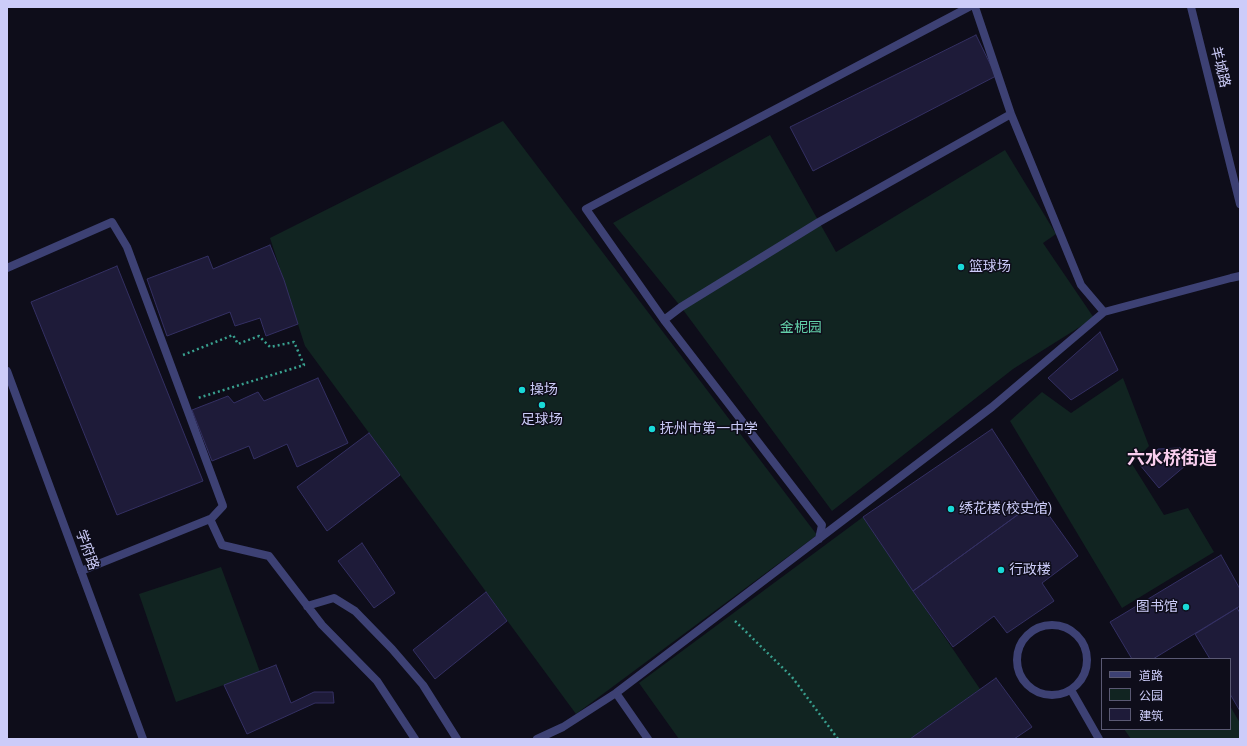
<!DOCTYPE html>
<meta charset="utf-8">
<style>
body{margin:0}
#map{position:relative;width:1247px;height:746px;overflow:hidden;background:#0e0d1a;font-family:"IBM Plex Sans","Noto Sans SC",sans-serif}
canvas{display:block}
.frame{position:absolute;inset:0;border:8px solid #ccccf9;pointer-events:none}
.legend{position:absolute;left:1101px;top:658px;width:130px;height:72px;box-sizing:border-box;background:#0e0d1a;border:1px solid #5a5973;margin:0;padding:5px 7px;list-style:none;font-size:12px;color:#ccccf9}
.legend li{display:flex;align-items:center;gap:8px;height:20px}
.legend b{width:20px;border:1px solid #5a5973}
</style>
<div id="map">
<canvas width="1247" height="746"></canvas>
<div class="frame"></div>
<ul class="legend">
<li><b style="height:5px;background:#3d4174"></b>道路</li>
<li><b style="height:11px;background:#112421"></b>公园</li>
<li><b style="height:11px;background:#1e1b39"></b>建筑</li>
</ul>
</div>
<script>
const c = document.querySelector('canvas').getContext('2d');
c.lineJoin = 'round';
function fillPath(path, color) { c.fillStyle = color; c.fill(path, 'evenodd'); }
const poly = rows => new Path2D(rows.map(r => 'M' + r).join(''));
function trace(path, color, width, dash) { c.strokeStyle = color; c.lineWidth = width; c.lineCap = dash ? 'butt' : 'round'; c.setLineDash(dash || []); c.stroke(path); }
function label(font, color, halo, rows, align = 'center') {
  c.font = font + ' "IBM Plex Sans","Noto Sans SC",sans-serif'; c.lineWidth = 3; c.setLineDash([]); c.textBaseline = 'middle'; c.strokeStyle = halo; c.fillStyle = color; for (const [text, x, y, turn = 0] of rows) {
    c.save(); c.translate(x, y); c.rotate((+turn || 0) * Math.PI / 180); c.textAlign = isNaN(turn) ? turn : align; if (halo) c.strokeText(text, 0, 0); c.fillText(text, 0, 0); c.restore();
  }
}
fillPath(poly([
 [503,121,817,535,576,714,305,346,270,238],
 [770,135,836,252,1005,150,1056,234,1043,243,1094,318,1013,369,832,511,681,307,613,223],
 [1123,378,1149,446,1132,464,1164,515,1188,508,1214,552,1122,608,1010,421,1042,392,1071,413],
 [863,517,980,689,910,739,679,739,639,683],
 [221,567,260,672,176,702,139,594],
 [1230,706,1240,723,1240,739,1131,739,1124,729,1230,729]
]), '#112421');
const building = poly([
 [976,35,996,76,813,171,790,127,976,35],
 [270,245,284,280,298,324,266,336,260,318,235,326,230,312,167,336,147,279,208,256,213,269,270,245],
 [117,266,203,481,117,515,31,302,117,266],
 [1100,332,1118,370,1071,400,1048,378,1100,332],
 [318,378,348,443,297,467,287,444,254,459,249,446,212,461,192,410,228,396,234,403,258,392,264,401,318,378],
 [992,429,1038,500,913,591,863,517,992,429],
 [369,433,400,475,327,531,297,487,369,433],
 [1180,448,1192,460,1159,488,1140,465,1158,449,1180,448],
 [1038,500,1078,556,1042,583,1054,601,1007,633,994,616,953,647,913,591,1038,500],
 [362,543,395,593,374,608,338,561,362,543],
 [1221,555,1240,589,1240,606,1153,659,1132,659,1110,622,1221,555],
 [486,592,507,621,435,679,413,650,486,592],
 [1237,608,1240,613,1240,711,1230,694,1230,659,1210,659,1195,634,1237,608],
 [276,665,291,703,314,692,333,692,334,703,315,703,247,734,224,685,276,665],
 [996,678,1032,727,1014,739,910,739,996,678]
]);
fillPath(building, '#1e1b39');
trace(building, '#343063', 1);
trace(poly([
 [183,355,233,335,238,344,259,336,270,347,294,342,304,365,198,398],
 [735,621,792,677,838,739]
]), '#39a08f', 2.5, [2, 3]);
trace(poly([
 [975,7,1011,114],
 [7,268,112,222,127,247,223,506,210,520],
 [664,320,586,209,969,7],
 [819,539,822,525,664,320,681,307,819,222,1011,114,1081,285,1104,312],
 [81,571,210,519,222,545,269,556,322,625,377,681,415,739],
 [307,606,334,598,355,611,392,649,423,685,457,739],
 '1017 660a35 35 0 1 1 70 0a35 35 0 1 1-70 0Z',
 [1071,690,1099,739],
 [616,693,648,739],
 [537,739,563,727,616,693,992,407,1104,312,1231,278,1240,276]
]), '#3d4174', 8);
trace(poly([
 [1191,7,1240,204]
]), '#3d4174', 8);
trace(poly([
 [7,371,143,739]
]), '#3d4174', 8);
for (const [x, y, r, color] of [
 [961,267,4,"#19d9d7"],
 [522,390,4,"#19d9d7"],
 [542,405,4,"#19d9d7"],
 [652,429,4,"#19d9d7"],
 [951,509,4,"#19d9d7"],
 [1001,570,4,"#19d9d7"],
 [1186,607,4,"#19d9d7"]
]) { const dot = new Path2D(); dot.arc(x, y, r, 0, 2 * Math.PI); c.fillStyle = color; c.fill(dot); trace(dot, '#0e0d1a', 1.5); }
label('14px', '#ccccf9', '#0e0d1a', [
 ["羊城路",1220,67,76],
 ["学府路",87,550,70]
]);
label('14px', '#ccccf9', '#0e0d1a', [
 ["篮球场",969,267],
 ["操场",530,390],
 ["足球场",542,420,"center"],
 ["抚州市第一中学",660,429],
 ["绣花楼(校史馆)",959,509],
 ["行政楼",1009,570],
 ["图书馆",1178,607,"right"]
], 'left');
label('14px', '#62d0a8', '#0e0d1a', [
 ["金柅园",801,328]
]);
label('bold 18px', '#f9ceee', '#0e0d1a', [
 ["六水桥街道",1172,459]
]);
</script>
